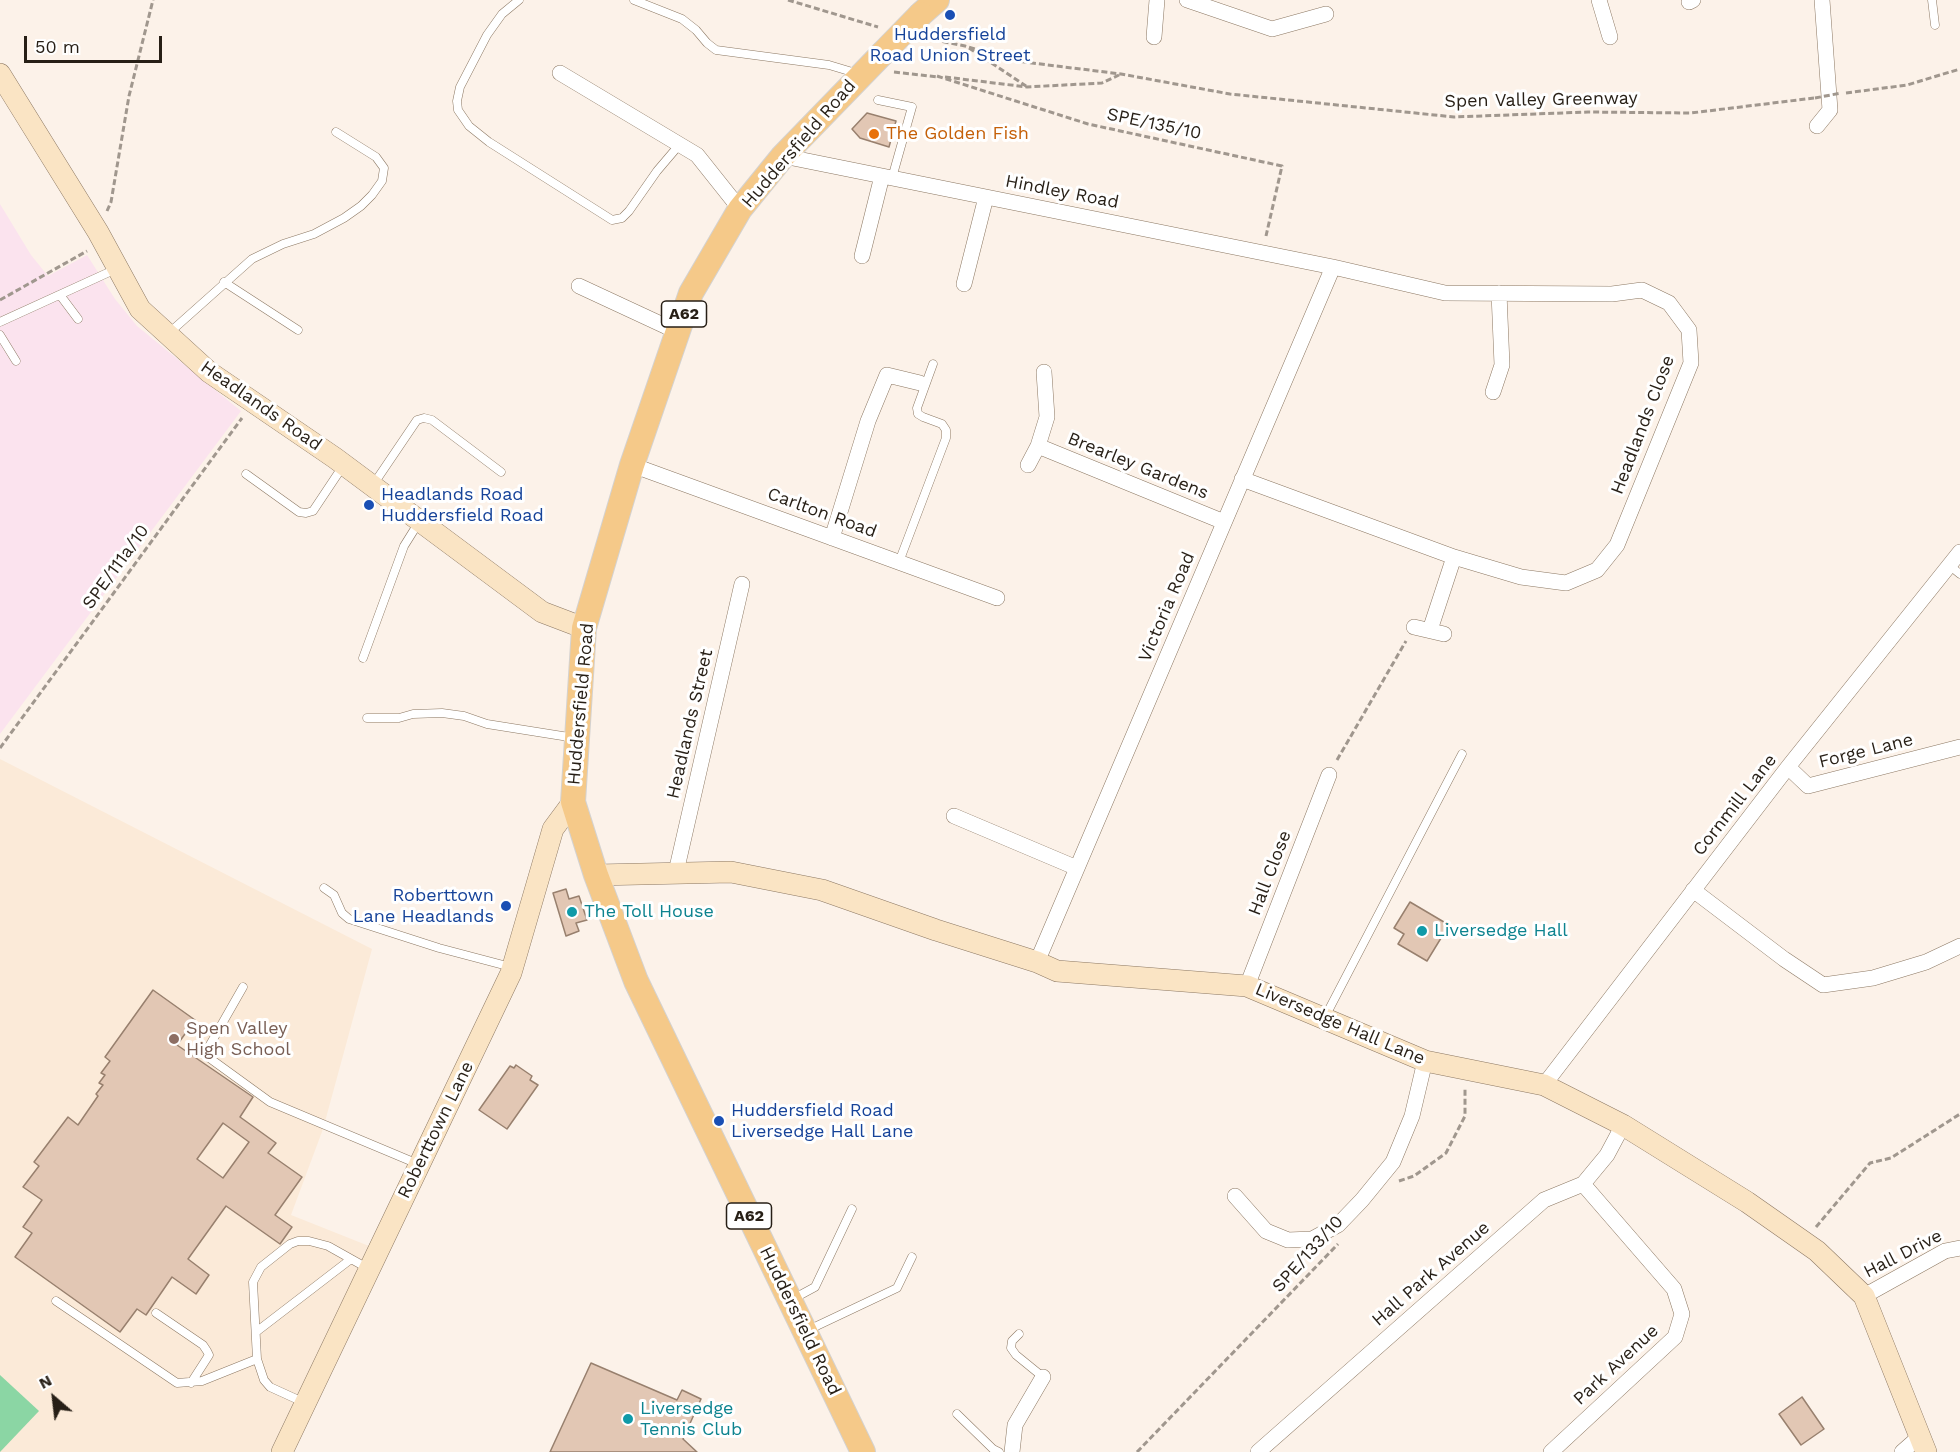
<!DOCTYPE html>
<style>
body{margin:0}
#map{position:relative;width:1960px;height:1452px;overflow:hidden;background:#fcf2e9;font-family:"Work Sans",sans-serif}
canvas{display:block}
.north{position:absolute;left:24px;top:1368px;width:60px;height:60px;-webkit-text-stroke:4px #fff;paint-order:stroke;rotate:332deg;font-size:16px;font-weight:700;line-height:24px;text-align:center;color:#271f16}
.north::after{content:'';display:block;margin:auto;width:21px;height:27px;background:#271f16;clip-path:polygon(50% 0,100% 100%,50% 72%,0 100%)}
.scale{position:absolute;left:24px;top:36px;width:138px;height:27px;box-sizing:border-box;border:3px solid #271f16;border-top:0;padding-left:8px;font-size:18px;line-height:21px;white-space:nowrap;color:#271f16;-webkit-text-stroke:4px #fff;paint-order:stroke}
</style>
<div id="map">
<canvas width="1960" height="1452"></canvas>
<div class="north">N</div>
<div class="scale">50 m</div>
</div>
<script>
const c = document.querySelector('canvas').getContext('2d');
c.lineJoin = 'round';
function fillPath(path, color) { c.fillStyle = color; c.fill(path, 'evenodd'); }
const poly = rows => new Path2D(rows.map(r => 'M' + r).join(''));
function trace(path, color, width, dash) { c.strokeStyle = color; c.lineWidth = width; c.lineCap = dash ? 'butt' : 'round'; c.setLineDash(dash || []); c.stroke(path); }
function label(font, color, halo, rows, align = 'center') {
  c.font = font + ' "Work Sans",sans-serif'; c.lineWidth = 6; c.setLineDash([]); c.textBaseline = 'middle'; c.strokeStyle = halo; c.fillStyle = color; for (const [text, x, y, turn = 0] of rows) {
    c.save(); c.translate(x, y); c.rotate((+turn || 0) * Math.PI / 180); c.textAlign = isNaN(turn) ? turn : align; if (halo) c.strokeText(text, 0, 0); c.fillText(text, 0, 0); c.restore();
  }
}
fillPath(poly([
 [0,204,31,255,48,276,87,255,115,299,137,326,241,411,0,734]
]), '#fbe3ee');
fillPath(poly([
 [0,759,372,949,323,1129,291,1215,369,1246,270,1452,0,1452]
]), '#fbead8');
fillPath(poly([
 [0,1375,39,1411,0,1452]
]), '#8bd6a4');
const building = poly([
 [867,113,896,121,889,147,860,138,852,129,867,113],
 [566,889,569,899,579,896,587,920,576,923,579,931,566,936,553,893,566,889],
 [1410,902,1449,925,1427,961,1398,944,1404,934,1394,928,1410,902],
 [153,990,195,1020,177,1045,253,1097,240,1117,276,1143,268,1153,302,1177,275,1215,292,1227,280,1244,226,1206,188,1259,209,1275,196,1294,172,1277,146,1315,137,1309,120,1332,15,1257,32,1233,23,1227,42,1200,23,1187,39,1166,34,1162,68,1117,78,1125,98,1096,96,1094,103,1085,99,1083,105,1075,101,1073,110,1061,105,1057,153,990],
 [223,1123,249,1142,223,1178,197,1159,223,1123],
 [516,1065,532,1076,530,1080,538,1085,507,1129,479,1110,510,1066,514,1068,516,1065],
 [591,1363,677,1400,682,1390,701,1399,683,1439,697,1452,550,1452,591,1363],
 [1802,1397,1824,1429,1801,1445,1779,1414,1802,1397]
]);
fillPath(building, '#e2c7b4');
trace(building, '#98806e', 1.5);
const lane = poly([
 [519,0,502,14,487,35,460,87,457,101,458,110,469,126,489,142,612,220,622,218,629,211,657,171,680,144],
 [634,0,682,19,696,30,707,43,716,50,829,65,859,74],
 [1932,0,1935,25],
 [878,100,912,107,892,178],
 [224,282,298,330],
 [60,295,78,319],
 [0,322,116,269],
 [169,333,252,259,283,244,314,234,344,218,361,206,372,195,382,181,384,168,376,157,336,132],
 [0,335,16,361],
 [246,474,299,512,306,513,313,511,343,466],
 [373,485,417,420,424,418,432,420,501,472],
 [899,562,946,438,946,430,942,424,923,417,918,414,917,408,933,364],
 [1949,565,1960,574],
 [363,658,404,546,419,522],
 [367,718,399,718,413,714,442,713,464,716,487,724,575,738],
 [324,888,334,895,342,913,349,919,439,948,511,967],
 [243,987,207,1050,208,1057,270,1102,418,1164],
 [1325,1017,1462,754],
 [791,1300,815,1287,852,1209],
 [56,1301,177,1383,202,1381,257,1359],
 [156,1313,203,1345,207,1351,209,1355,191,1383],
 [806,1331,897,1288,912,1257],
 [256,1332,351,1259],
 [1019,1334,1012,1341,1011,1348,1016,1355,1043,1377],
 [303,1402,270,1387,264,1380,257,1359,253,1282,261,1267,290,1244,298,1241,309,1241,328,1246,369,1269],
 [957,1414,993,1449,999,1452]
]);
const street = poly([
 [1187,0,1272,29,1326,14],
 [1599,0,1610,37],
 [1689,2,1693,0],
 [1154,37,1157,0],
 [560,73,697,155,740,209],
 [1817,126,1830,110,1822,0],
 [783,156,1333,267,1445,293,1612,294,1642,290,1669,303,1689,330,1691,363,1617,545,1597,570,1566,583,1521,577,1454,557,1242,479],
 [862,256,882,176],
 [964,284,986,197],
 [579,286,678,332],
 [1493,392,1502,365,1499,293],
 [1038,446,1224,522],
 [632,465,997,598],
 [1028,465,1038,446,1047,417,1044,372],
 [832,538,868,421,887,375,920,383],
 [1414,627,1444,634],
 [1430,630,1454,557],
 [1788,767,1808,786,1960,747],
 [954,816,1077,868],
 [676,872,742,584],
 [1693,890,1784,959,1823,985,1873,978,1926,962,1960,946],
 [1037,962,1333,267],
 [1247,986,1329,775],
 [1544,1085,1788,767,1960,552],
 [1235,1196,1266,1231,1288,1240,1312,1239,1338,1225,1362,1200,1393,1162,1412,1116,1425,1061],
 [1864,1296,1945,1251,1960,1248],
 [1012,1452,1015,1425,1043,1377],
 [1258,1452,1544,1200,1583,1184,1607,1155,1623,1125],
 [1551,1452,1675,1337,1682,1314,1674,1289,1583,1184],
 [1902,1452,1919,1437]
]);
const secondary = poly([
 [0,74,98,232,140,309,209,372,335,458,542,612,584,628],
 [596,875,731,872,822,890,936,930,1037,962,1057,971,1247,986,1425,1061,1544,1085,1623,1125,1747,1202,1817,1251,1864,1296,1926,1452],
 [282,1452,511,973,553,829,573,802]
]);
const primary = poly([
 [921,14,937,0],
 [863,1452,636,981,596,875,573,802,584,628,632,465,691,293,740,209,783,156,882,54]
]);
trace(lane, '#8c7863', 9);
trace(street, '#8c7863', 16);
trace(secondary, '#8c7863', 22);
trace(primary, '#d4d2d0', 26);
trace(poly([
 [788,0,878,27],
 [925,38,965,46,1016,61,1121,74,1230,94,1454,117,1588,112,1691,113,1814,98],
 [969,48,1026,86],
 [894,72,939,77],
 [937,76,1088,124,1282,166,1266,236],
 [945,77,1027,87,1102,83,1119,75],
 [1846,93,1907,85,1960,69],
 [107,211,111,202,129,96,153,0],
 [0,300,87,251],
 [0,748,242,418],
 [1337,760,1406,641],
 [1399,1181,1414,1176,1446,1153,1465,1116,1465,1087],
 [1816,1227,1870,1163,1891,1158,1960,1114],
 [1137,1452,1338,1244]
]), '#a0978e', 3, [6, 3]);
trace(lane, '#fff', 8);
trace(street, '#fff', 15);
trace(secondary, '#fae4c4', 21);
trace(primary, '#f5c989', 24);
const primaryBridge = poly([
 [882,54,921,14]
]);
trace(primaryBridge, '#d4d2d0', 26, []);
trace(poly([
 [1815,98,1841,93]
]), '#a0978e', 3, [6, 3]);
trace(primaryBridge, '#f5c989', 24);
for (const [x, y, r, color] of [
 [950,15,6,"#1a4fb4"],
 [874,134,6,"#e8710a"],
 [369,505,6,"#1a4fb4"],
 [506,906,6,"#1a4fb4"],
 [572,912,6,"#0f9aa8"],
 [1422,931,6,"#0f9aa8"],
 [174,1039,6,"#8d6e63"],
 [719,1121,6,"#1a4fb4"],
 [628,1419,6,"#0f9aa8"]
]) { const dot = new Path2D(); dot.arc(x, y, r, 0, 2 * Math.PI); c.fillStyle = color; c.fill(dot); trace(dot, '#fff', 2); }
for (const [x, y, w] of [
 [684,314,45],
 [749,1216,45]
]) { const box = new Path2D(); box.roundRect(x - w / 2, y - 13, w, 26, 4.5); c.fillStyle = '#fff'; c.fill(box); trace(box, '#271f16', 1.5); }
label('bold 16px', '#271f16', null, [
 ["A62",684,314],
 ["A62",749,1216]
]);
label('18px', '#164399', '#fff', [
 ["Huddersfield",950,35,"center"],
 ["Road Union Street",950,56,"center"],
 ["Headlands Road",381,495],
 ["Huddersfield Road",381,516],
 ["Roberttown",494,896,"right"],
 ["Lane Headlands",494,917,"right"],
 ["Huddersfield Road",731,1111],
 ["Liversedge Hall Lane",731,1132]
], 'left');
label('18px', '#271f16', '#fff', [
 ["Spen Valley Greenway",1541,100,-1],
 ["SPE/135/10",1154,124,12],
 ["Huddersfield Road",799,144,-49],
 ["Hindley Road",1062,192,11],
 ["Headlands Road",261,406,35],
 ["Headlands Close",1643,425,-69],
 ["Brearley Gardens",1138,466,22],
 ["Carlton Road",822,513,20],
 ["SPE/111a/10",116,567,-54],
 ["Victoria Road",1167,607,-67],
 ["Huddersfield Road",581,704,-85],
 ["Headlands Street",690,724,-77],
 ["Forge Lane",1866,751,-14],
 ["Cornmill Lane",1735,805,-52],
 ["Hall Close",1270,873,-69],
 ["Liversedge Hall Lane",1340,1024,23],
 ["Roberttown Lane",436,1130,-64],
 ["SPE/133/10",1308,1254,-48],
 ["Hall Drive",1903,1254,-27],
 ["Hall Park Avenue",1431,1274,-41],
 ["Huddersfield Road",800,1321,64],
 ["Park Avenue",1616,1365,-43]
]);
label('18px', '#c56008', '#fff', [
 ["The Golden Fish",886,134]
], 'left');
label('18px', '#0d838f', '#fff', [
 ["The Toll House",584,912],
 ["Liversedge Hall",1434,931],
 ["Liversedge",640,1409],
 ["Tennis Club",640,1430]
], 'left');
label('18px', '#785e54', '#fff', [
 ["Spen Valley",186,1029],
 ["High School",186,1050]
], 'left');
</script>
